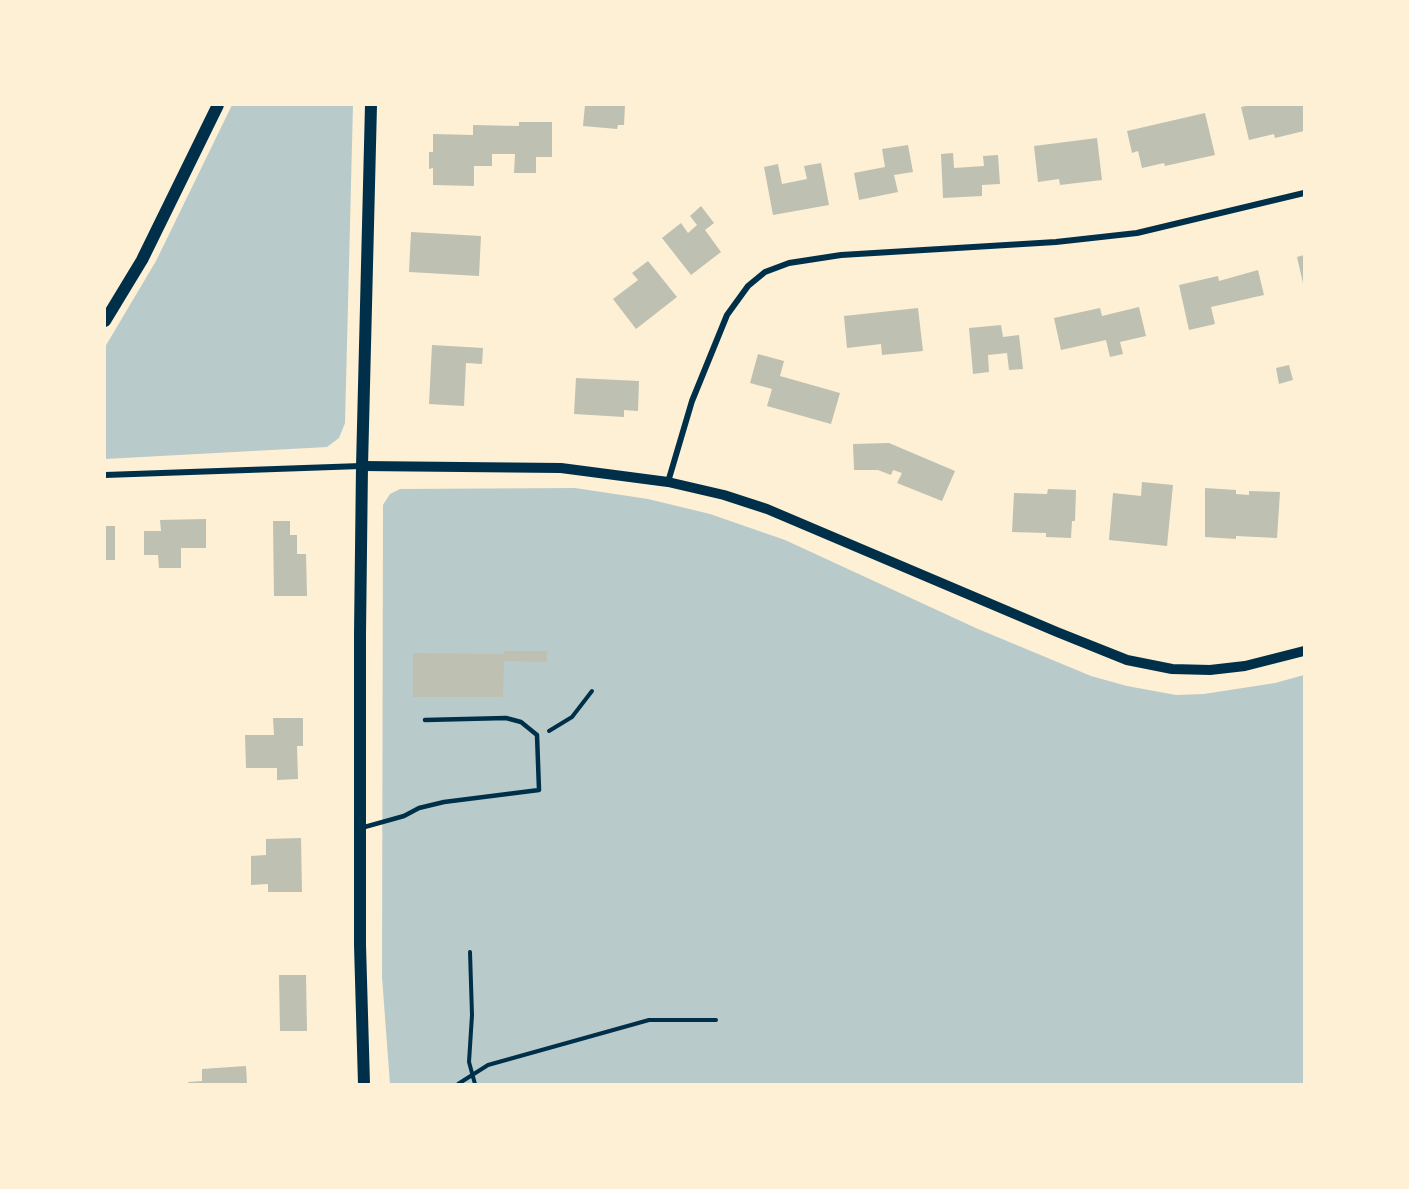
<!DOCTYPE html>
<style>
body{margin:0}
#map{position:relative;width:1409px;height:1189px;overflow:hidden;background:#fdf0d5;font-family:Quicksand,sans-serif}
canvas{display:block}
.frame{position:absolute;inset:0;border:106px solid #fdf0d5;pointer-events:none}
</style>
<div id="map">
<canvas width="1409" height="1189"></canvas>
<div class="frame"></div>
</div>
<script>
const c = document.querySelector('canvas').getContext('2d');
c.lineJoin = 'round';
function fillPath(path, color) { c.fillStyle = color; c.fill(path, 'evenodd'); }
const poly = rows => new Path2D(rows.map(r => 'M' + r).join(''));
function trace(path, color, width, dash) { c.strokeStyle = color; c.lineWidth = width; c.lineCap = dash ? 'butt' : 'round'; c.setLineDash(dash || []); c.stroke(path); }
fillPath(poly([
 [232,105,353,105,345,423,339,438,327,447,105,459,105,347,156,261],
 [575,488,648,499,710,514,785,540,978,629,1091,676,1127,686,1176,695,1204,694,1275,683,1304,675,1304,1084,390,1084,382,977,383,505,390,494,400,489]
]), '#b9caca');
fillPath(poly([
 [585,105,625,105,624,125,618,125,617,129,583,126],
 [1250,105,1304,105,1304,131,1275,138,1274,134,1249,140,1241,107],
 [1205,113,1215,155,1165,166,1164,163,1142,168,1138,151,1132,153,1127,131],
 [519,122,552,122,552,157,536,157,536,173,514,173,515,154,492,154,492,166,474,166,474,186,433,185,433,168,429,169,429,152,433,152,433,134,473,135,473,125,519,126],
 [1097,138,1102,180,1060,185,1059,179,1038,182,1034,146],
 [908,145,913,172,894,175,898,192,859,200,854,173,885,167,882,149],
 [953,153,954,168,984,166,983,156,998,155,1000,184,982,185,982,196,943,198,941,154],
 [821,163,829,205,773,215,764,167,778,164,782,184,807,179,804,166],
 [701,206,714,223,705,230,721,252,691,275,662,238,681,223,688,233,697,225,690,216],
 [411,232,481,236,479,276,409,272],
 [1304,255,1304,282,1303,283,1297,257],
 [648,261,677,297,636,329,613,299,638,280,632,273],
 [1258,270,1264,295,1211,307,1215,324,1189,330,1179,285,1218,276,1219,281],
 [1139,307,1146,336,1120,342,1123,354,1110,357,1106,340,1061,350,1054,318,1100,308,1102,316],
 [918,308,923,351,882,355,881,344,847,348,844,316],
 [1001,325,1003,337,1019,335,1023,369,1009,370,1007,353,988,355,989,372,973,374,969,328],
 [432,345,483,348,482,364,466,363,464,406,429,404],
 [758,354,784,361,780,376,840,393,831,424,767,406,772,389,750,383],
 [1289,365,1293,380,1279,384,1276,368],
 [576,378,639,381,638,411,624,410,624,417,574,414],
 [889,443,955,471,942,501,897,483,902,473,893,470,891,475,878,470,854,470,853,444],
 [1142,482,1173,485,1167,546,1109,540,1113,493,1141,496],
 [1205,488,1236,490,1236,494,1249,495,1249,491,1280,492,1277,538,1236,536,1236,539,1205,537],
 [1048,489,1076,490,1075,521,1072,521,1071,538,1046,537,1046,533,1012,532,1014,493,1047,494],
 [206,519,206,548,181,548,181,568,159,568,158,555,144,555,144,531,161,531,160,520],
 [273,521,290,521,290,535,297,535,297,554,306,554,307,596,274,596],
 [105,526,115,526,115,560,105,560],
 [504,651,547,651,547,662,504,661,503,697,413,697,413,653,504,654],
 [273,718,303,718,303,746,297,746,298,779,277,780,277,768,246,768,245,735,274,735],
 [301,838,302,892,268,892,268,884,251,885,251,856,266,855,266,839],
 [279,975,306,975,307,1031,280,1031],
 [246,1066,247,1084,189,1084,188,1082,202,1081,202,1069]
]), '#bec0b2');
trace(poly([
 [549,731,572,717,592,691],
 [470,952,472,1015,469,1062,475,1084],
 [458,1084,488,1065,649,1020,716,1020]
]), '#003049', 4);
trace(poly([
 [361,828,404,816,419,808,444,802,539,790,537,735,521,722,506,718,425,720]
]), '#003049', 4.5);
trace(poly([
 [105,475,361,466],
 [668,482,692,401,727,315,748,286,765,272,789,263,841,255,1056,242,1137,233,1304,193]
]), '#003049', 6);
trace(poly([
 [362,466,561,468,668,482,724,495,767,509,1057,632,1127,660,1172,669,1210,670,1245,666,1304,651]
]), '#003049', 10);
trace(poly([
 [105,321,142,260,218,105],
 [364,1084,360,945,360,634,362,466,371,105]
]), '#003049', 12);
</script>
